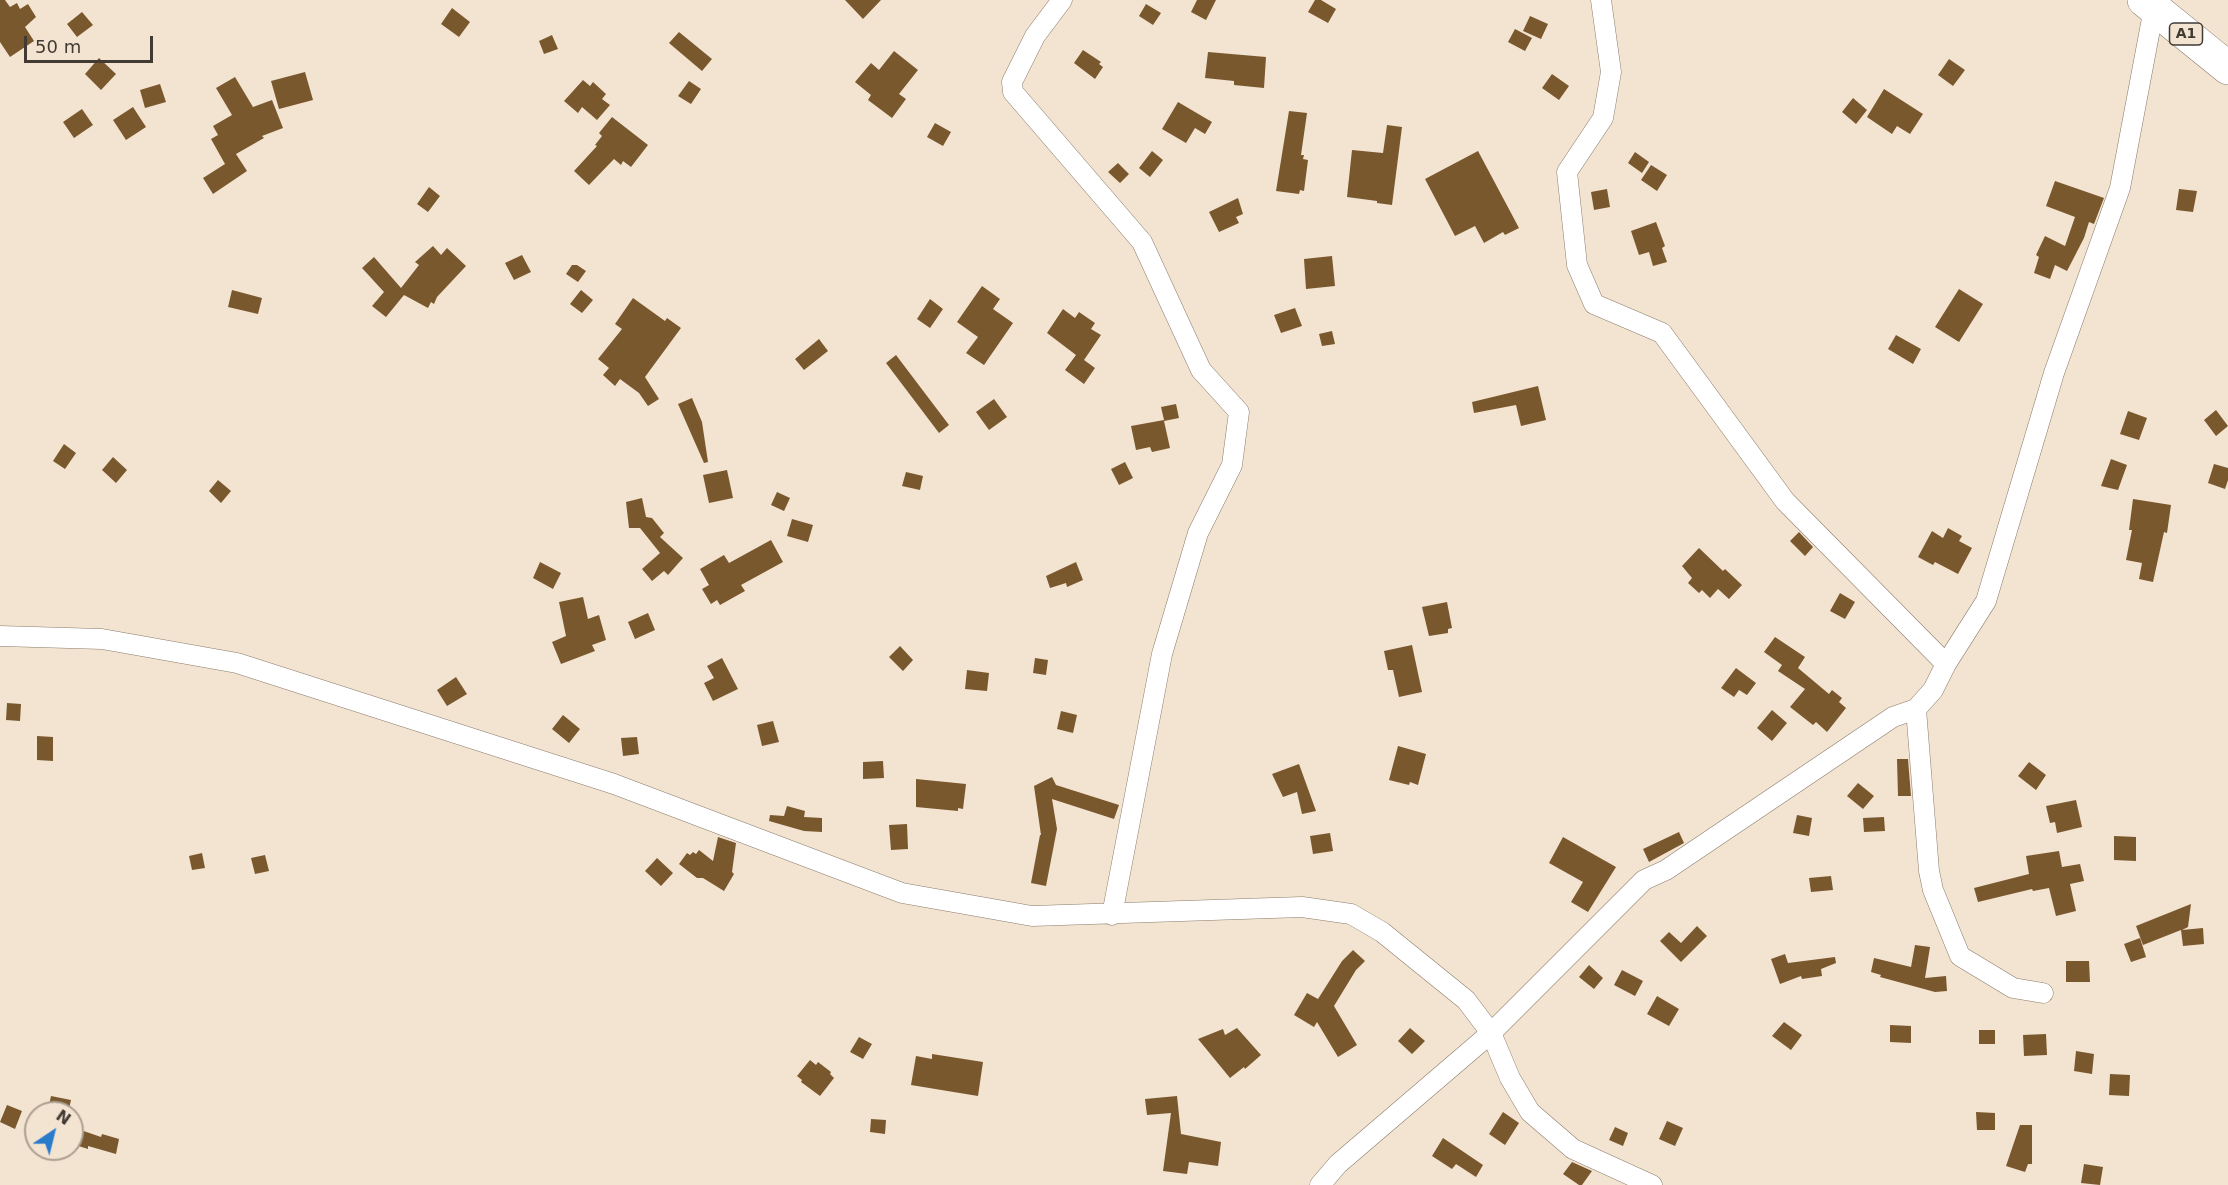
<!DOCTYPE html>
<style>
body{margin:0}
#map{position:relative;width:2228px;height:1185px;overflow:hidden;background:#f3e3d1;font-family:"DejaVu Sans",sans-serif}
canvas{display:block}
.north{position:absolute;left:24px;top:1101px;width:60px;height:60px;box-sizing:border-box;background:#f3e3d1;border:2px solid #aca092;border-radius:50%;rotate:35deg;font-size:16px;font-weight:700;line-height:24px;text-align:center;color:#423b34}
.north::after{content:'';display:block;margin:auto;width:21px;height:27px;background:#2b7bcb;clip-path:polygon(50% 0,100% 100%,50% 72%,0 100%)}
.scale{position:absolute;left:24px;top:36px;width:129px;height:27px;box-sizing:border-box;border:3px solid #423b34;border-top:0;padding-left:8px;font-size:18px;line-height:21px;white-space:nowrap;color:#423b34;-webkit-text-stroke:4px #f3e3d1;paint-order:stroke}
</style>
<div id="map">
<canvas width="2228" height="1185"></canvas>
<div class="north">N</div>
<div class="scale">50 m</div>
</div>
<script>
const c = document.querySelector('canvas').getContext('2d');
c.lineJoin = 'round';
function fillPath(path, color) { c.fillStyle = color; c.fill(path, 'evenodd'); }
const poly = rows => new Path2D(rows.map(r => 'M' + r).join(''));
function trace(path, color, width, dash) { c.strokeStyle = color; c.lineWidth = width; c.lineCap = dash ? 'butt' : 'round'; c.setLineDash(dash || []); c.stroke(path); }
function label(font, color, halo, rows, align = 'center') {
  c.font = font + ' "DejaVu Sans",sans-serif'; c.lineWidth = 6; c.setLineDash([]); c.textBaseline = 'middle'; c.strokeStyle = halo; c.fillStyle = color; for (const [text, x, y, turn = 0] of rows) {
    c.save(); c.translate(x, y); c.rotate((+turn || 0) * Math.PI / 180); c.textAlign = isNaN(turn) ? turn : align; if (halo) c.strokeText(text, 0, 0); c.fillText(text, 0, 0); c.restore();
  }
}
fillPath(poly([
 [0,0,5,0,10,7,17,3,20,9,28,4,36,17,25,27,34,41,10,57,0,42],
 [845,0,881,0,863,19],
 [1197,0,1216,0,1206,20,1191,12],
 [1315,0,1321,0,1336,9,1328,23,1308,12],
 [1146,4,1161,13,1153,25,1139,16],
 [452,8,470,22,459,37,441,24],
 [82,12,93,25,77,37,67,24],
 [1530,16,1548,24,1541,39,1523,31],
 [1515,29,1532,38,1525,51,1508,42],
 [679,32,712,59,702,71,669,43],
 [552,35,558,49,544,54,539,41],
 [1083,50,1101,62,1099,64,1103,67,1095,79,1074,63],
 [894,51,918,70,899,94,906,99,892,118,868,100,871,95,855,82,871,63,879,70],
 [1208,52,1266,57,1264,88,1234,85,1234,81,1205,78],
 [99,58,116,74,101,90,85,74],
 [1949,59,1965,70,1953,86,1938,75],
 [305,72,313,100,279,109,271,81],
 [1552,74,1569,86,1559,100,1542,88],
 [235,77,253,107,272,100,283,128,262,136,264,138,236,154,247,171,213,194,203,178,225,164,211,139,218,135,213,126,232,115,216,88],
 [583,80,590,86,593,82,606,94,602,99,610,105,597,120,582,107,578,113,564,101],
 [689,81,701,89,691,104,678,96],
 [160,84,166,102,145,108,140,90],
 [1884,89,1923,114,1910,134,1897,126,1892,134,1867,117],
 [1853,98,1867,110,1856,124,1842,112],
 [1178,102,1212,122,1205,134,1195,128,1186,143,1162,129],
 [133,107,146,127,126,140,113,120],
 [82,109,93,125,74,138,63,122],
 [1289,111,1307,113,1301,155,1304,155,1303,159,1308,160,1304,191,1300,190,1299,194,1276,191],
 [612,117,648,145,631,167,623,161,621,165,614,159,589,185,574,171,597,146,595,145,602,136,599,133],
 [935,123,951,132,943,146,927,137],
 [1387,125,1402,127,1392,205,1377,203,1377,201,1347,197,1352,150,1383,153],
 [1152,151,1163,160,1150,177,1139,168],
 [1478,151,1519,228,1505,235,1503,232,1484,243,1475,226,1455,236,1425,179],
 [1635,152,1649,162,1642,173,1628,163],
 [1118,163,1129,174,1120,183,1108,172],
 [1651,165,1667,175,1657,191,1641,180],
 [2055,181,2104,198,2094,224,2089,222,2084,238,2067,271,2055,265,2050,279,2034,273,2039,257,2036,255,2045,236,2065,246,2075,217,2046,206],
 [429,187,440,196,428,212,417,204],
 [1607,189,1610,207,1594,210,1591,192],
 [2179,189,2197,191,2193,212,2176,210],
 [1238,198,1243,214,1236,217,1239,223,1219,232,1209,212],
 [1656,222,1665,246,1662,248,1667,262,1653,266,1649,252,1639,255,1631,231],
 [433,246,441,255,447,248,466,266,437,297,434,304,431,302,428,308,404,295,386,317,372,306,384,292,362,268,374,257,401,288,419,265,415,262],
 [522,255,531,272,514,280,505,263],
 [1332,256,1335,286,1306,289,1304,259],
 [572,265,577,265,586,271,578,282,566,274],
 [982,286,1000,299,993,309,1013,323,984,365,966,353,978,337,957,322],
 [1959,289,1983,304,1959,342,1935,327],
 [232,290,262,298,258,314,228,307],
 [581,290,593,300,582,313,570,304],
 [633,298,665,321,667,318,681,328,645,377,659,399,648,406,639,393,620,379,615,386,603,375,609,368,598,359,622,329,615,324],
 [930,299,943,309,930,328,917,319],
 [1295,308,1302,326,1281,333,1274,315],
 [1063,309,1075,318,1079,312,1095,323,1091,329,1101,335,1084,360,1095,368,1084,384,1065,370,1076,355,1047,333],
 [1332,331,1335,344,1322,346,1319,334],
 [1896,335,1921,349,1913,364,1888,349],
 [819,339,828,351,804,370,795,359],
 [896,355,949,425,939,433,886,363],
 [1538,386,1546,420,1521,426,1516,405,1474,413,1472,402],
 [692,398,702,422,708,462,704,463,678,404],
 [994,399,1007,417,989,430,976,412],
 [1176,404,1179,418,1164,421,1170,448,1152,452,1150,447,1136,450,1131,426,1164,420,1161,407],
 [2216,410,2228,426,2216,436,2204,420],
 [2128,411,2147,418,2139,440,2120,434],
 [64,444,76,453,65,469,53,461],
 [113,457,127,470,116,483,102,470],
 [2111,459,2127,465,2118,490,2101,486],
 [1125,462,1133,478,1119,485,1111,469],
 [2214,464,2228,468,2228,480,2225,489,2208,483],
 [727,470,733,498,709,503,703,475],
 [906,472,923,476,920,490,902,486],
 [218,480,231,491,221,503,209,491],
 [777,492,790,498,784,511,771,505],
 [642,498,646,517,652,518,664,533,660,537,683,558,668,575,664,571,652,581,642,569,660,553,640,528,629,528,626,502],
 [2133,499,2171,505,2167,533,2164,532,2153,582,2139,579,2142,563,2126,560,2132,530,2129,530],
 [792,519,813,525,808,542,787,536],
 [1948,528,1962,536,1959,541,1972,548,1958,574,1935,562,1933,565,1918,557,1932,531,1943,538],
 [1799,532,1813,547,1805,556,1790,541],
 [771,540,783,562,741,585,745,591,720,605,717,600,711,604,702,589,709,585,700,569,724,555,729,563],
 [1699,548,1723,571,1725,569,1742,585,1729,599,1718,589,1710,598,1702,590,1699,593,1688,583,1692,578,1682,566],
 [540,562,561,573,553,589,533,578],
 [1076,562,1083,580,1067,587,1066,583,1050,588,1046,576],
 [1840,593,1855,602,1845,619,1830,611],
 [583,597,588,619,599,615,606,640,592,645,595,651,561,664,552,642,566,636,559,602],
 [1447,602,1452,628,1448,629,1448,633,1429,636,1422,607],
 [648,613,655,630,635,639,628,622],
 [1775,637,1805,657,1798,668,1829,694,1832,690,1842,698,1839,702,1846,708,1827,732,1816,722,1813,725,1790,707,1805,689,1778,671,1782,665,1764,652],
 [1412,645,1422,692,1399,697,1393,670,1388,670,1384,651],
 [900,646,913,660,903,671,889,657],
 [722,658,738,689,713,701,704,683,714,678,707,666],
 [1035,658,1048,660,1046,675,1033,673],
 [1736,668,1756,683,1747,695,1739,690,1734,697,1721,688],
 [967,670,989,673,987,691,965,689],
 [456,677,467,694,447,706,437,690],
 [7,703,21,704,20,721,6,720],
 [1772,710,1787,723,1772,741,1757,728],
 [1061,711,1077,715,1073,733,1057,729],
 [563,715,580,729,569,743,552,729],
 [773,721,779,742,762,746,757,725],
 [37,736,53,737,53,761,37,760],
 [637,737,639,754,623,756,621,738],
 [1398,746,1426,754,1418,785,1410,782,1409,785,1389,780],
 [1897,759,1908,759,1911,796,1898,796],
 [883,761,884,778,863,779,863,762],
 [2029,762,2046,775,2036,790,2018,776],
 [1299,764,1316,811,1302,814,1297,792,1283,797,1272,774],
 [1052,777,1056,785,1119,805,1114,819,1052,799,1057,829,1046,886,1031,883,1040,835,1041,835,1034,786],
 [916,779,966,784,963,809,958,808,958,811,916,807],
 [1858,783,1874,796,1863,809,1847,796],
 [2076,800,2082,827,2057,833,2055,822,2050,823,2046,806],
 [787,806,805,811,804,817,822,818,822,832,804,831,769,821,770,815,784,816],
 [1797,815,1812,818,1809,836,1793,833],
 [1884,817,1885,831,1864,832,1863,818],
 [907,824,908,849,891,850,889,825],
 [1679,832,1684,843,1649,862,1643,849],
 [1330,833,1333,851,1313,854,1310,836],
 [2114,836,2136,837,2136,861,2114,860],
 [718,837,736,843,732,872,734,874,724,891,703,878,697,878,679,864,687,853,690,855,693,852,696,854,699,850,713,861],
 [1563,837,1616,867,1588,912,1571,902,1583,882,1549,863],
 [2059,851,2062,867,2080,864,2084,881,2070,884,2076,911,2056,916,2049,888,2033,891,2032,889,1978,902,1974,888,2029,874,2026,856],
 [202,853,205,868,192,870,189,856],
 [265,855,269,871,255,874,251,858],
 [657,858,673,873,661,886,645,871],
 [1831,876,1833,890,1811,892,1809,878],
 [2191,904,2188,927,2182,930,2203,928,2204,944,2183,946,2181,930,2143,945,2136,926],
 [1697,926,1707,936,1681,962,1660,941,1669,932,1681,943],
 [2140,938,2146,957,2131,962,2124,944],
 [1915,945,1930,947,1925,978,1946,976,1947,991,1935,992,1880,977,1881,975,1871,972,1874,958,1911,967],
 [1353,950,1365,961,1356,970,1334,1006,1357,1045,1338,1057,1317,1022,1314,1027,1294,1015,1307,993,1318,999,1342,961],
 [1785,954,1788,963,1835,957,1836,963,1821,969,1822,976,1802,979,1801,976,1780,984,1771,959],
 [2066,961,2089,961,2090,982,2066,982],
 [1589,965,1603,978,1594,989,1579,977],
 [1622,970,1643,981,1635,996,1614,985],
 [1657,996,1679,1009,1669,1026,1647,1014],
 [1784,1022,1802,1035,1791,1050,1772,1036],
 [1890,1025,1911,1026,1911,1043,1890,1042],
 [1237,1028,1261,1055,1245,1069,1244,1067,1230,1078,1198,1039,1223,1029,1225,1035],
 [1410,1028,1425,1041,1412,1054,1398,1041],
 [1979,1030,1995,1030,1995,1044,1979,1044],
 [2046,1034,2047,1055,2024,1056,2023,1035],
 [859,1037,872,1044,863,1059,850,1052],
 [2076,1051,2094,1054,2092,1074,2074,1071],
 [932,1054,983,1062,978,1096,911,1085,916,1056,932,1059],
 [810,1060,816,1065,818,1062,831,1072,830,1074,834,1078,820,1096,801,1082,802,1080,797,1076],
 [2110,1074,2130,1075,2129,1096,2109,1095],
 [51,1096,71,1100,68,1113,48,1110],
 [1177,1096,1181,1134,1221,1142,1218,1166,1189,1162,1187,1174,1163,1171,1171,1113,1147,1115,1145,1099],
 [7,1105,22,1111,15,1129,0,1122],
 [1503,1112,1519,1123,1505,1145,1489,1134],
 [1976,1112,1995,1113,1995,1130,1977,1130],
 [871,1119,886,1120,885,1134,870,1132],
 [1667,1121,1683,1128,1675,1146,1659,1139],
 [2020,1125,2032,1125,2032,1164,2028,1164,2025,1172,2006,1166],
 [72,1127,101,1137,102,1134,119,1139,116,1154,88,1146,88,1149,72,1144],
 [1615,1127,1628,1133,1623,1146,1609,1140],
 [1443,1138,1483,1165,1476,1177,1456,1164,1452,1169,1432,1156],
 [1572,1162,1592,1171,1582,1185,1579,1185,1563,1174],
 [2084,1164,2103,1167,2100,1185,2081,1183]
]), '#7a582e');
const street = poly([
 [1062,0,1035,36,1012,82,1013,92,1142,242,1201,370,1239,412,1232,465,1198,533,1162,654,1112,915],
 [1601,0,1611,72,1603,118,1567,172,1577,265,1594,304,1662,333,1785,501,1946,664],
 [0,636,102,639,237,663,614,784,902,893,1032,916,1302,907,1351,914,1382,932,1466,1000,1491,1033,1510,1078,1530,1112,1573,1149,1652,1185],
 [1916,709,1929,871,1933,890,1960,956,2013,988,2043,993],
 [1320,1185,1338,1164,1491,1033,1644,880,1666,870,1893,717,1916,709,1933,690,1946,664,1986,601,2054,373,2120,188,2154,8]
]);
const highway = poly([
 [2144,0,2228,68]
]);
trace(street, '#8b7c6c', 21);
trace(highway, '#8b7c6c', 34);
trace(street, '#fff', 20);
trace(highway, '#fff', 33);
for (const [x, y, w] of [
 [2186,34,33]
]) { const box = new Path2D(); box.roundRect(x - w / 2, y - 11, w, 22, 4.5); c.fillStyle = '#f3e3d1'; c.fill(box); trace(box, '#423b34', 1.5); }
label('bold 14px', '#423b34', null, [
 ["A1",2186,34]
]);
</script>
